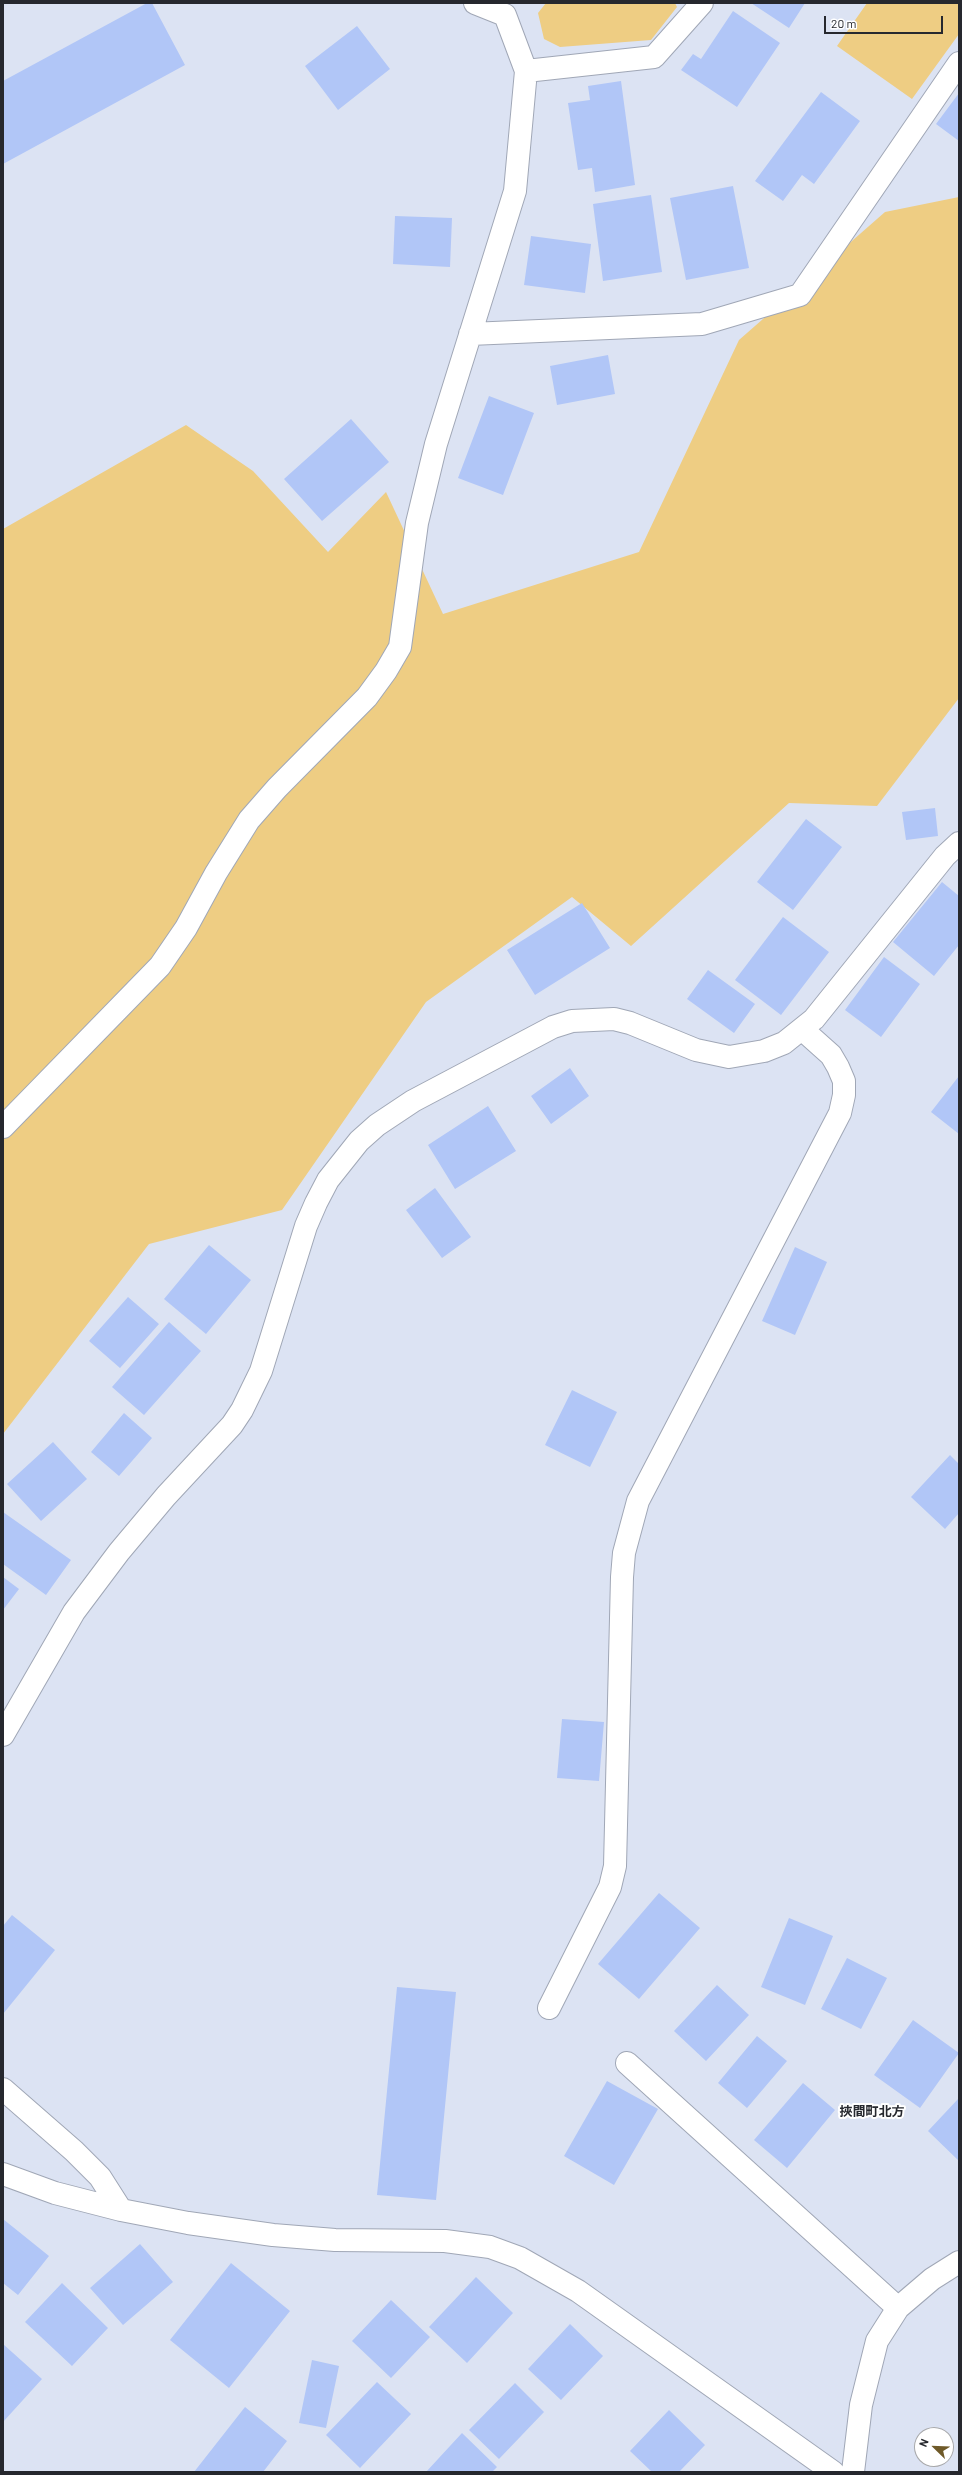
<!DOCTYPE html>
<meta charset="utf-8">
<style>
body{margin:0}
#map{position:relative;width:962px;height:2475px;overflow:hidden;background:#dce3f3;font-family:Barlow,sans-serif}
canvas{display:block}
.frame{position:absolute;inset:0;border:4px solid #26282e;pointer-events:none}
.north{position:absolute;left:914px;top:2427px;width:40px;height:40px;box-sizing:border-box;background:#fff;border:1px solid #a8a9ab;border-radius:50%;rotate:293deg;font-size:11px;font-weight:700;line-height:16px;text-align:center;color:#26282e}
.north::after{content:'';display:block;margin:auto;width:14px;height:18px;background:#6f5a29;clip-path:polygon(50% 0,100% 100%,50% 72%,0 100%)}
.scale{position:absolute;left:824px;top:16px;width:119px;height:18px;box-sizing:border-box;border:2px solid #26282e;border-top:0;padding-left:5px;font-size:12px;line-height:14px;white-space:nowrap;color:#26282e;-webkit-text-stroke:3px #fff;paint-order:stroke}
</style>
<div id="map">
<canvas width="962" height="2475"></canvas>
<div class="frame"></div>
<div class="north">N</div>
<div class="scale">20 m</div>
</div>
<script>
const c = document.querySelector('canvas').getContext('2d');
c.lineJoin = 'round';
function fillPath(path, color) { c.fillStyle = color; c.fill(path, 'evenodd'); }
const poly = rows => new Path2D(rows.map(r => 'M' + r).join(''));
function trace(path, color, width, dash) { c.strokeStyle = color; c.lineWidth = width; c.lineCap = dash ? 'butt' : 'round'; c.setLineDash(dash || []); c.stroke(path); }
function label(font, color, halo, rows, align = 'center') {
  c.font = font + ' Barlow,"Noto Sans JP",sans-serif'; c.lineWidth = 4; c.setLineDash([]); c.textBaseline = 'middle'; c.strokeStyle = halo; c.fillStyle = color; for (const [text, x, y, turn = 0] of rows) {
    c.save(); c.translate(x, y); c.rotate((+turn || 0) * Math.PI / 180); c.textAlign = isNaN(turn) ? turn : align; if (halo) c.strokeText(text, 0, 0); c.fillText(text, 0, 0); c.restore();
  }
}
fillPath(poly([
 [546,3,675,3,677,7,651,40,560,47,544,39,538,13],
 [867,3,959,3,959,34,912,99,837,46],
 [959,197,959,698,877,806,789,803,631,946,572,897,426,1002,282,1210,149,1244,3,1434,3,529,186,425,253,471,328,552,386,492,443,614,639,552,739,340,885,212]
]), '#eecd83');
fillPath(poly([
 [147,3,152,3,185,65,3,164,3,81],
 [751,3,805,3,789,28],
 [733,11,780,43,737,107,681,70,693,54,701,59],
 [357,26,390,69,338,110,305,66],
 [621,81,635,185,595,192,592,168,578,170,568,103,590,100,588,86],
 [821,92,860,121,814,184,802,175,783,201,755,181],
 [959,93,959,141,936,124],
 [733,186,749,268,686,280,670,198],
 [651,195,662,272,603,281,593,204],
 [395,216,452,218,450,267,393,264],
 [531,236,591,244,585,293,524,285],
 [608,355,615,394,557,405,550,366],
 [489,396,534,413,503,495,458,478],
 [351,419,389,462,322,521,284,479],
 [935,808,938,836,906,840,902,812],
 [806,819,842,847,793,910,757,882],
 [942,882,959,896,959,945,934,976,893,942],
 [582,903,610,948,535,995,507,950],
 [783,917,829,952,781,1015,735,980],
 [884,957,920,984,881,1037,845,1010],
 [708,970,755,1004,734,1033,687,999],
 [570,1068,589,1096,551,1124,531,1096],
 [959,1076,959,1134,931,1112],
 [488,1106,516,1151,455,1189,428,1145],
 [435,1188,471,1237,442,1258,406,1210],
 [209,1245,251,1280,206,1334,164,1299],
 [795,1247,827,1262,795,1335,762,1321],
 [128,1297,159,1324,120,1368,89,1341],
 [169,1322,201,1351,144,1415,112,1387],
 [572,1390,617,1412,590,1467,545,1445],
 [124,1413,152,1438,119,1476,91,1452],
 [53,1442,87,1479,41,1521,7,1484],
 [950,1455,959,1464,959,1513,945,1529,911,1497],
 [3,1512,71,1560,46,1595,3,1564],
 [3,1577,19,1589,3,1610],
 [562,1719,604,1722,599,1781,557,1778],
 [659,1893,700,1928,639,1999,598,1964],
 [12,1915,55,1950,3,2014,3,1926],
 [789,1918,833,1936,805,2005,761,1987],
 [847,1958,887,1978,861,2029,821,2009],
 [717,1985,749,2015,706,2061,674,2031],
 [397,1987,456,1992,436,2200,377,2195],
 [913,2020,959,2053,920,2108,874,2075],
 [757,2036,787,2061,747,2108,718,2083],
 [607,2081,658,2109,614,2185,564,2156],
 [803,2083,835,2110,787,2168,754,2140],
 [959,2098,959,2161,928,2131],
 [3,2219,49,2256,18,2295,3,2283],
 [140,2244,173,2282,123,2325,90,2288],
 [231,2263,290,2311,229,2388,170,2340],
 [476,2277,513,2313,467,2363,429,2327],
 [62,2283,108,2328,72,2366,25,2322],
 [391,2300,430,2337,391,2378,352,2341],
 [570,2324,603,2356,561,2400,528,2369],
 [3,2344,42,2379,3,2422],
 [312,2360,339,2366,326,2428,299,2423],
 [377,2382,411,2414,360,2468,326,2435],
 [515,2383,544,2412,499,2459,469,2430],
 [245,2407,287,2441,263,2472,194,2472],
 [669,2410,705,2445,679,2472,652,2472,630,2451],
 [462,2433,497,2467,492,2472,426,2472]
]), '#b1c6f7');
const minor = poly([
 [526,71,654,57,702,3],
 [470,334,702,324,800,295,959,63],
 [3,1127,160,966,186,928,216,873,249,820,277,788,367,697,386,671,400,647,417,523,436,444,515,191,526,71,505,15,475,3],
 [3,1735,74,1612,119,1552,166,1496,232,1425,242,1410,261,1371,306,1226,316,1203,328,1180,359,1141,377,1125,413,1101,553,1027,572,1021,614,1019,630,1023,696,1050,729,1057,764,1051,784,1043,814,1019,945,856,959,843],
 [549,2008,610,1887,615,1866,622,1577,624,1553,638,1501,840,1113,844,1095,844,1081,838,1067,831,1055,803,1030],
 [627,2063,898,2308],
 [3,2089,74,2151,100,2177,121,2210],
 [3,2174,55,2193,121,2210,188,2223,273,2235,335,2240,445,2241,490,2247,520,2258,578,2291,833,2472],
 [853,2472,861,2405,877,2341,898,2308,932,2279,959,2262]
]);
trace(minor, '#a0a7b6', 24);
trace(minor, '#fff', 22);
label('bold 13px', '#26282e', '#fff', [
 ["挾間町北方",872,2112]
]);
</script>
